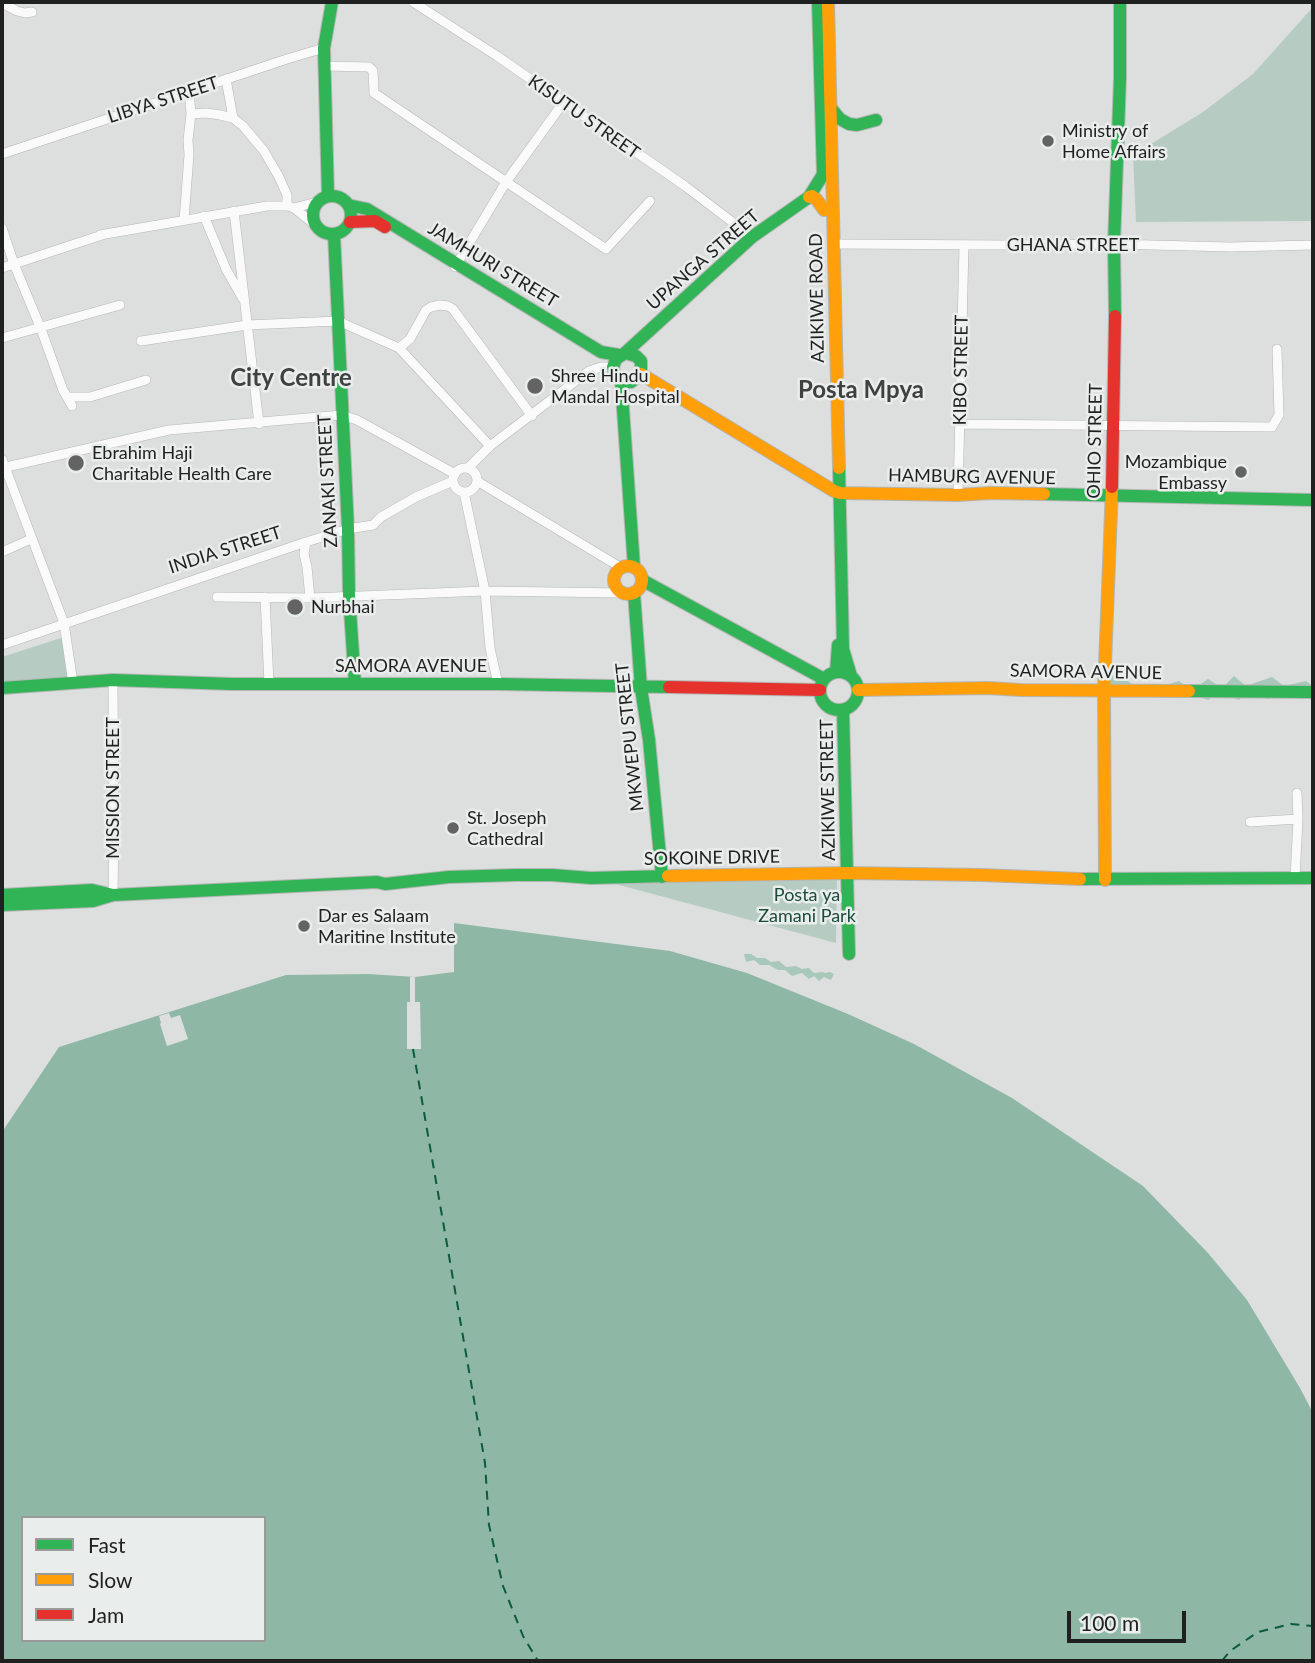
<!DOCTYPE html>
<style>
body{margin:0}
#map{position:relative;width:1315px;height:1663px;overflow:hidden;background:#dddfde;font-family:Lato,sans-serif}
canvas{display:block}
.frame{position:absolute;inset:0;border:4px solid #1f2020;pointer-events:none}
.legend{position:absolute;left:21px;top:1516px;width:245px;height:126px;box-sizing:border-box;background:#e9edeb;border:2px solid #989b9a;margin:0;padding:9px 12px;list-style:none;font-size:21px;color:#1f2020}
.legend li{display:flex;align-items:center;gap:14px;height:35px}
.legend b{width:35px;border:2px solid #989b9a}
.scale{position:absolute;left:1067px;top:1611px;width:119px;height:32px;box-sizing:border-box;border:4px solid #1f2020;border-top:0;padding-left:9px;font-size:21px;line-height:24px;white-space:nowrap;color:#1f2020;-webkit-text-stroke:5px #e9edeb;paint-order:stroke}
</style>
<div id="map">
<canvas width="1315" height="1663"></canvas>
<div class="frame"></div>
<ul class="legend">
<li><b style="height:9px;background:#30b455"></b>Fast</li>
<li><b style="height:9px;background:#ff9f0a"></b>Slow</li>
<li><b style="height:9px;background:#e5322d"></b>Jam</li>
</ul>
<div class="scale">100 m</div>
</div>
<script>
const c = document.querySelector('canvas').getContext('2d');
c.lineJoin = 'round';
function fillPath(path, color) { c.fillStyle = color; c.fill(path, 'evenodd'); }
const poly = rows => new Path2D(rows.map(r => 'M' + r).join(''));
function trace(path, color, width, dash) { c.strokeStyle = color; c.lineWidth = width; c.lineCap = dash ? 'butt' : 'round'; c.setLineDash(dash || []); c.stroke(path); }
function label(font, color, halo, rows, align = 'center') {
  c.font = font + ' Lato,sans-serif'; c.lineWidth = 5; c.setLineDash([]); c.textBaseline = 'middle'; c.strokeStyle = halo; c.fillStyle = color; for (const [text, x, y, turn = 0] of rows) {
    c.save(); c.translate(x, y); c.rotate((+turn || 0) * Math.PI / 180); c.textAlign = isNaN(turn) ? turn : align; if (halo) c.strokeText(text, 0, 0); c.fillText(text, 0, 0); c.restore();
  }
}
fillPath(poly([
 [1313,7,1313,221,1136,222,1133,155,1203,112,1253,74],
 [64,637,70,679,2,684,2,657],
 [837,876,836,943,608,882]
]), '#b6ccc2');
fillPath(poly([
 [1115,672,1132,684,1166,685,1179,681,1192,690,1208,679,1222,688,1234,676,1246,686,1272,677,1284,686,1306,681,1313,686,1313,697,1300,699,1282,692,1268,699,1247,692,1239,700,1219,693,1208,700,1189,694,1178,697,1165,691,1112,695,1106,682],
 [744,954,751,954,757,958,765,958,771,962,779,961,786,967,796,966,802,969,809,968,814,973,822,972,825,973,830,972,834,974,831,980,824,977,819,981,814,976,809,979,802,973,792,976,785,970,778,970,769,965,760,965,754,960,746,962]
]), '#a7c8ba');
fillPath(poly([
 [454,923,670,951,747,973,848,1014,914,1044,1012,1098,1143,1186,1208,1253,1247,1300,1300,1388,1313,1413,1313,1661,2,1661,2,1132,59,1047,286,975,368,974,415,977,454,972],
 [23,1518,264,1518,264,1640,23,1640]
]), '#8eb7a6');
fillPath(poly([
 [410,977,415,977,415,1002,420,1002,421,1049,407,1049,407,1002,410,1002],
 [169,1013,171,1018,180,1015,188,1039,167,1046,160,1024,161,1023,159,1016]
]), '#dddfde');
trace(poly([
 [413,1049,485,1463,489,1525,503,1586,523,1636,538,1661],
 [1222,1661,1230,1651,1258,1632,1291,1624,1313,1626]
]), '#0d5941', 2, [9, 7]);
const street = poly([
 [413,2,497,56,685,186,752,237],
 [2,3,17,11,25,13,32,12],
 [325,66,369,67,373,71,374,93,606,249,650,201],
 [226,79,233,118],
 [191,114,206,113,220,115,233,118,243,126,264,151,279,177,287,195,287,206],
 [2,154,287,59,324,48],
 [294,208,314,224],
 [234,211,259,424],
 [204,216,226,269,243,299],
 [184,220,189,155,188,140,191,114,189,91],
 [2,228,14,264,41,329,63,390,72,406],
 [100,235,267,206,287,206,294,208,317,202],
 [834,244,1008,245,1114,244,1230,247,1313,245],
 [455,267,506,182,563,103],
 [2,268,105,234],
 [2,338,120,305],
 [141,341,247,325,338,321,399,348,490,446],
 [399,348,410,339,426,310,431,307,440,305,448,306,453,309,532,416],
 [67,397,90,397,146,380],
 [960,424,1272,427,1279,415,1277,349],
 [2,459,64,623,73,683],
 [2,468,169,430,342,415,357,420,455,474],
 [468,468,490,446,589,371,601,367,613,367],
 '453 480a12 12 0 1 1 24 0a12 12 0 1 1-24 0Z',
 [477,481,620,567],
 [464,492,485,591,490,648,498,684],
 [958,495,964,245],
 [306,542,304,554,307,567,310,598],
 [2,552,31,539],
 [217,597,310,598,485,591,622,593],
 [265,597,269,684],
 [2,645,306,542,348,529,373,525,381,517,416,497,453,481],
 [1250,822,1298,819],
 [1295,878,1298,819,1297,793],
 [113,895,114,835,113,680]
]);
const fast = poly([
 [818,2,823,175],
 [830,107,840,119,849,124,857,125,876,120],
 '313 215a19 19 0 1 1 38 0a19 19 0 1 1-38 0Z',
 [328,196,324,48,332,2],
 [348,205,367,209,601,352,619,355],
 [334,234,348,529,349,595,355,684],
 [1115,316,1114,244,1120,78,1120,2],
 [625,353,636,356,641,361,641,374,631,382,625,382,614,374,613,367,616,359,625,353,752,237,809,197,827,168],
 [621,380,634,567],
 [839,468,843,649,851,676],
 [1044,494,1313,500],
 [642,580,824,679],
 [634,593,641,688,649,740,662,877],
 [836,672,838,645],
 '820 691a19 19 0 1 1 38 0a19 19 0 1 1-38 0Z',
 [2,688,113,680,232,684,498,684,669,687],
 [1189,691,1313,692],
 [843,710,849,954],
 [1080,879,1313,878],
 [2,895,92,890,113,895],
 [2,905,93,901,113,895,377,882,385,884,449,877,516,875,552,875,591,878,668,876]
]);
const slow = poly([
 [828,2,839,468],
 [809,197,812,196,817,200,824,210],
 [641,374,834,491,840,493,958,495,991,493,1044,494],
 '614 580a14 14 0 1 1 28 0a14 14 0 1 1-28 0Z',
 [858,690,988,688,1021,690,1189,691],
 [668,876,847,873,982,875,1080,879],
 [1105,880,1104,690,1112,487]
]);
const jam = poly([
 [350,222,375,221,385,227],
 [1112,487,1115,316],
 [669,687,820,690]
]);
trace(street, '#b5b6b6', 10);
trace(fast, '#b5b6b6', 14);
trace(slow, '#b5b6b6', 14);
trace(jam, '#b5b6b6', 14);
trace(street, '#fafafa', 9);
trace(fast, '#30b455', 12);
trace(slow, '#ff9f0a', 12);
trace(jam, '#e5322d', 12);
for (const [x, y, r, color] of [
 [1048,141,7,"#626362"],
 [535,386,9,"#626362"],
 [76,463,9,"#626362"],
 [1241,472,7,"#626362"],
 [295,607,9,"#626362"],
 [453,828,7,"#626362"],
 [304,926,7,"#626362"]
]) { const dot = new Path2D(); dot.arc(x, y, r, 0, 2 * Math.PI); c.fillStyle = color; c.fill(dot); trace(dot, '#e9edeb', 2.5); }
label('18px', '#1f2020', '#e9edeb', [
 ["LIBYA STREET",163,100,-18],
 ["KISUTU STREET",584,117,35],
 ["GHANA STREET",1073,245],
 ["UPANGA STREET",703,260,-41],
 ["JAMHURI STREET",493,265,31],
 ["AZIKIWE ROAD",817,298,-91],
 ["KIBO STREET",961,370,-89],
 ["OHIO STREET",1095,441,-89],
 ["HAMBURG AVENUE",972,477,1],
 ["ZANAKI STREET",328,481,-93],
 ["INDIA STREET",225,550,-18],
 ["SAMORA AVENUE",411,666],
 ["SAMORA AVENUE",1086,672,1],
 ["MKWEPU STREET",630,737,-96],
 ["MISSION STREET",113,788,-90],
 ["AZIKIWE STREET",828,790,-91],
 ["SOKOINE DRIVE",712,858,-1]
]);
label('18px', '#1f2020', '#e9edeb', [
 ["Ministry of",1062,131],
 ["Home Affairs",1062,152],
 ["Shree Hindu",551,376],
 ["Mandal Hospital",551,397],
 ["Ebrahim Haji",92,453],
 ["Charitable Health Care",92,474],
 ["Mozambique",1227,462,"right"],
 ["Embassy",1227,483,"right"],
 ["Nurbhai",311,607],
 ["St. Joseph",467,818],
 ["Cathedral",467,839],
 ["Dar es Salaam",318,916],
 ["Maritine Institute",318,937]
], 'left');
label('18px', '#1b4b3a', '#e9edeb', [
 ["Posta ya",807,895],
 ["Zamani Park",807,916]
]);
label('bold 24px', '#3e4140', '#e9edeb', [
 ["City Centre",291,378],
 ["Posta Mpya",861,390]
]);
</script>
